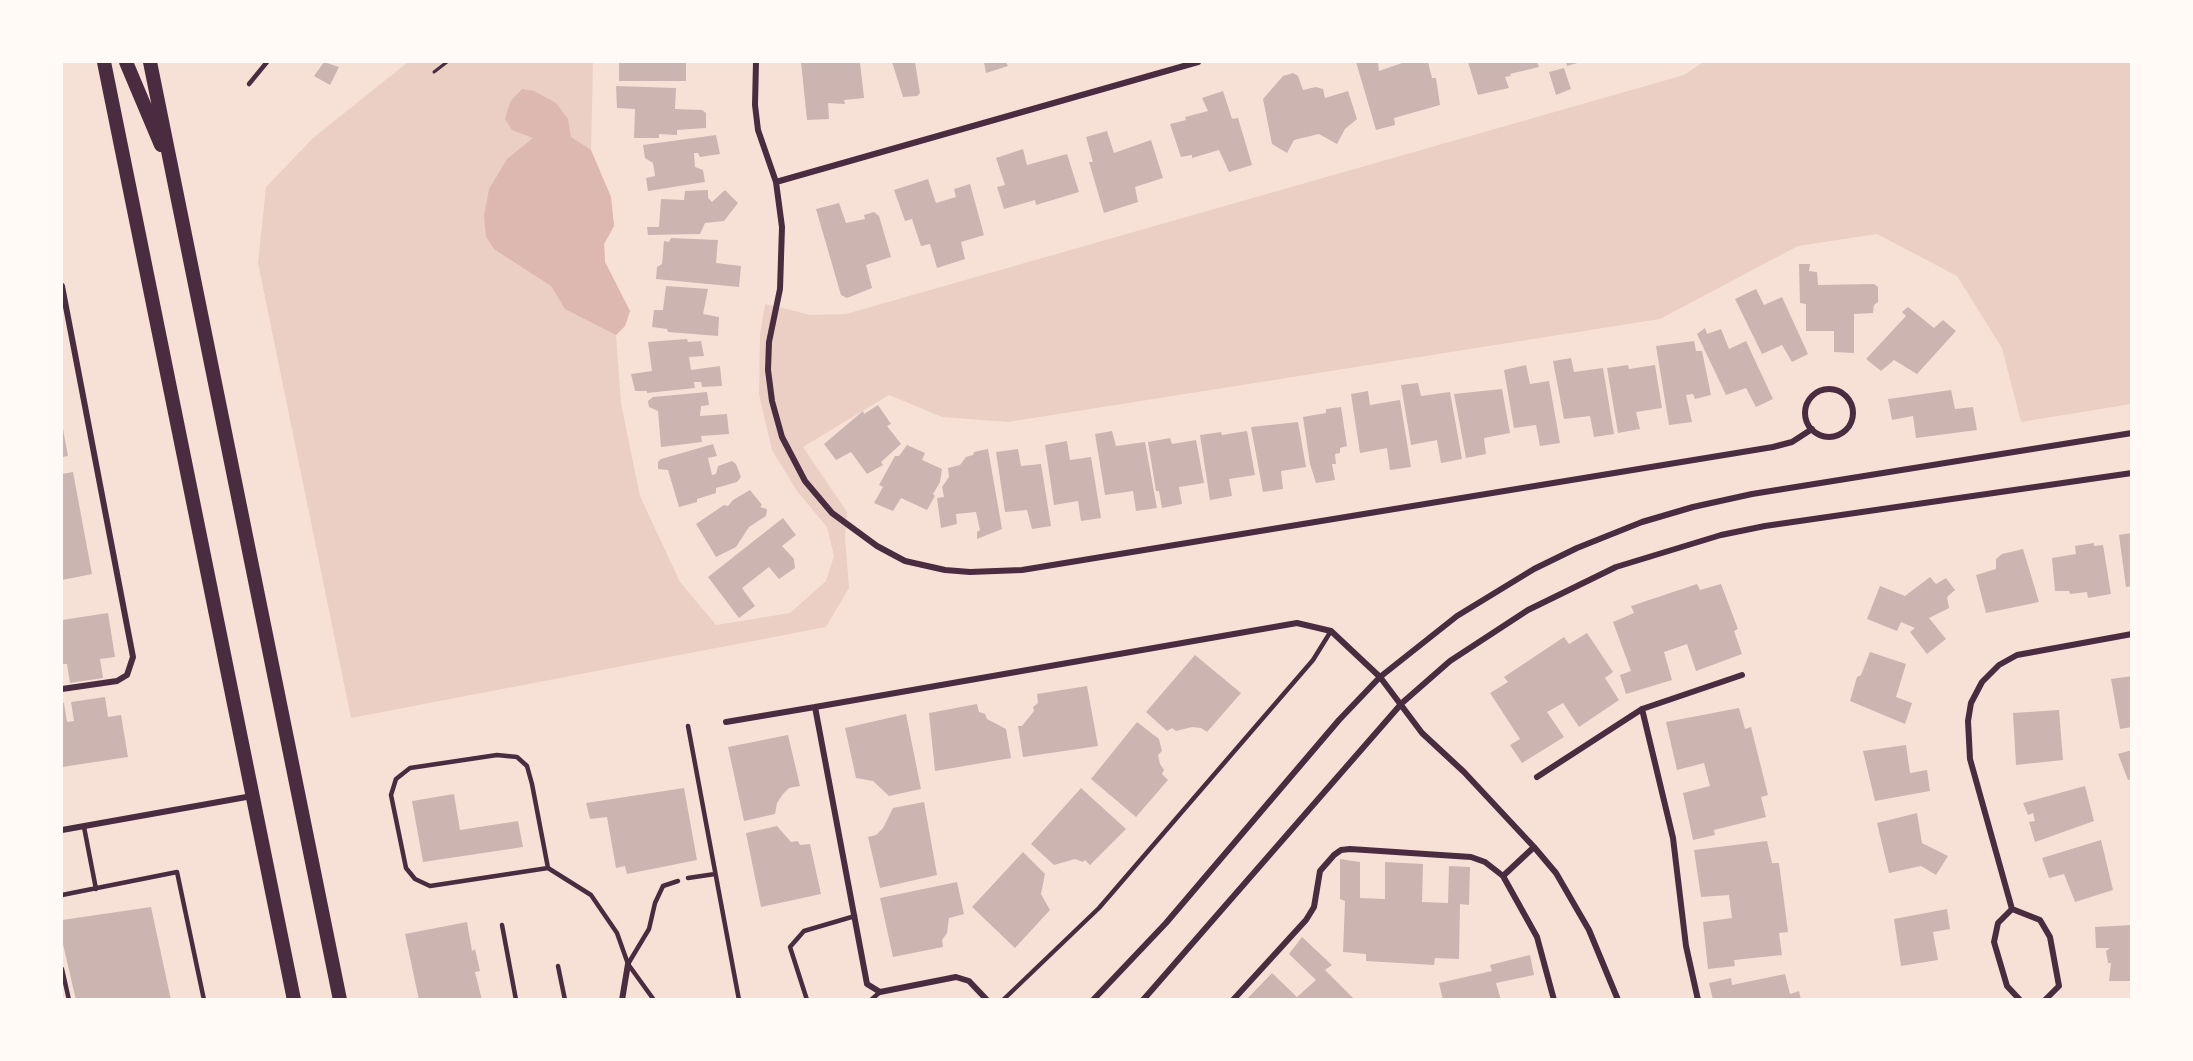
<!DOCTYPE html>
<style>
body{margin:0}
#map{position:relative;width:2193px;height:1061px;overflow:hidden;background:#f7e1d7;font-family:"Nunito Sans",sans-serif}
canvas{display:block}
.frame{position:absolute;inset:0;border:63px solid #fffaf5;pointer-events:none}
</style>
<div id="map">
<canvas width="2193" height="1061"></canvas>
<div class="frame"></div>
</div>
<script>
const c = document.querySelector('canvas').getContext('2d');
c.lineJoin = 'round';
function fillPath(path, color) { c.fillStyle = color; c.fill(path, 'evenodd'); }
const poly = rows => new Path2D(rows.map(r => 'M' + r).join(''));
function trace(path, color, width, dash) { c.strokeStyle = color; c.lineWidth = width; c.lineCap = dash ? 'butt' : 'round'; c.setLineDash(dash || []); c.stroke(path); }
fillPath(poly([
 [408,62,593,62,591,150,611,197,614,226,604,244,605,262,630,311,625,326,616,335,621,403,640,496,680,582,716,625,790,613,826,581,834,556,827,527,797,491,772,450,759,395,760,335,765,304,811,315,846,314,1684,75,1703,62,2131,62,2131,404,2021,422,2002,348,1957,276,1877,234,1798,246,1660,319,1008,422,942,417,889,395,803,447,847,512,845,538,849,588,826,627,351,718,258,263,266,187,313,138]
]), '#ebcfc5');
fillPath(poly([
 [522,89,534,91,556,103,568,119,571,137,591,150,611,197,614,226,604,244,605,262,630,311,625,326,616,335,565,309,551,286,494,249,486,237,484,216,489,189,507,159,533,138,512,130,505,119,510,102]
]), '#dcb8b0');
fillPath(poly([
 [324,62,339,67,330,85,314,76],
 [619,62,686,62,686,81,619,81],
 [801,62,860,62,864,98,844,100,845,104,828,103,829,119,807,120],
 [892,62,915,62,920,93,917,96,903,97],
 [984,62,1006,62,1008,66,986,73],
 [1356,62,1378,62,1379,71,1405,62,1428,62,1432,78,1436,78,1440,105,1394,118,1395,125,1376,130],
 [1468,62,1537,62,1539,67,1510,74,1511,76,1505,77,1509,88,1478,95],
 [1566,62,1581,62,1567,66],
 [1564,68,1571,89,1556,95,1549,72],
 [1293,73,1298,76,1303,90,1316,87,1323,89,1325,98,1348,91,1357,119,1345,129,1337,144,1319,134,1294,140,1287,153,1272,144,1263,99,1283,76],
 [616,86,676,88,675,109,702,110,706,113,706,128,677,130,677,135,659,134,659,138,634,138,635,109,617,108],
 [1223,91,1232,119,1238,118,1252,165,1229,172,1219,150,1192,158,1192,155,1181,157,1170,124,1186,120,1185,117,1208,111,1202,98],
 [1107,131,1114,153,1151,140,1163,178,1135,187,1138,202,1104,213,1089,162,1093,162,1086,137],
 [716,135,720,154,700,157,698,153,694,153,695,167,703,170,705,182,648,191,646,178,655,176,653,163,645,158,643,145],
 [1023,149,1027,165,1067,154,1079,192,1036,205,1035,200,1004,209,997,187,1005,185,996,158],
 [928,179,936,203,956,197,954,189,970,184,984,235,961,242,965,259,937,268,930,244,921,246,912,219,905,221,894,190],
 [708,190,708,198,712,202,725,190,738,203,724,221,705,223,700,234,648,235,647,227,659,227,661,199,684,200,685,191],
 [839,203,846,223,865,219,864,215,874,212,879,216,891,257,866,265,872,288,847,298,841,295,816,209],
 [671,238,718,240,716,263,741,266,739,287,656,279,657,267,662,264,664,241,669,242],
 [1799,264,1810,264,1809,271,1817,272,1818,285,1874,284,1878,287,1878,302,1874,305,1873,313,1854,314,1854,353,1834,352,1834,331,1806,331,1806,304,1800,303],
 [666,286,708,289,703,314,719,317,718,336,668,332,667,329,652,327,654,310,663,310],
 [1756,289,1764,305,1782,297,1808,354,1792,362,1782,345,1762,354,1735,299],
 [1908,307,1934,328,1943,320,1956,331,1917,374,1894,360,1881,371,1866,359,1906,316,1902,312],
 [1705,328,1707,334,1721,329,1729,349,1746,341,1773,399,1756,407,1746,388,1726,395,1697,334],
 [687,339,688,342,701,341,704,356,689,357,691,370,720,366,722,386,702,387,701,382,694,382,695,388,647,393,647,391,635,391,631,374,652,371,648,342],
 [1694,341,1696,351,1702,351,1711,395,1695,399,1693,394,1686,395,1692,422,1669,425,1656,346],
 [1571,358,1574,372,1603,368,1614,434,1594,437,1590,416,1564,419,1553,361],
 [1526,365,1530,384,1549,381,1560,443,1540,446,1536,425,1514,428,1504,370],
 [1628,365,1629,369,1655,365,1662,408,1636,412,1640,429,1618,433,1607,368],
 [1418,383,1421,396,1450,392,1462,459,1441,463,1437,440,1411,445,1401,385],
 [1502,389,1510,433,1484,438,1486,454,1466,458,1454,394],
 [1951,390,1955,409,1973,407,1977,430,1916,438,1913,416,1892,420,1888,399],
 [1368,391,1370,405,1400,400,1411,467,1390,470,1387,448,1360,453,1351,394],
 [707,392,709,405,701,406,700,416,727,414,729,434,701,436,702,442,661,447,658,411,649,407,648,401,653,397],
 [878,405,891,424,887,426,901,444,881,462,883,465,867,474,851,452,836,460,824,444,863,411,864,414],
 [1341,407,1347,446,1340,448,1340,453,1335,454,1336,464,1332,464,1335,480,1316,483,1310,464,1303,417,1326,413,1326,409],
 [1298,422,1306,467,1281,471,1283,489,1263,492,1251,427],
 [63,429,68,456,62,457,62,430],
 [1112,431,1116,446,1145,442,1157,508,1136,511,1133,491,1105,495,1095,434],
 [1247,431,1255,475,1229,479,1232,496,1210,500,1200,435,1221,432,1222,435],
 [1170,438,1172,444,1196,440,1204,483,1179,487,1182,504,1162,508,1159,491,1156,491,1148,442],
 [1067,441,1070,460,1091,457,1101,518,1081,521,1078,501,1054,505,1045,445],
 [713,444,717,456,708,458,712,475,716,474,718,466,732,461,736,464,741,477,737,482,716,488,716,493,697,499,697,502,679,507,668,470,658,469,658,462,661,459],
 [907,445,925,453,922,460,942,469,940,482,933,494,935,496,927,510,901,498,893,511,874,503,883,487,879,485,895,456,899,456],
 [988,449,1002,529,977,539,977,532,980,530,976,512,956,514,957,524,941,528,937,498,944,497,942,487,949,477,948,468,960,465,966,457,973,455,974,452],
 [1018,449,1021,466,1041,464,1051,526,1032,529,1027,510,1005,512,996,452],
 [73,472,92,574,62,580,62,474],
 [750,490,762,505,760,507,767,509,766,516,749,527,736,547,716,557,696,524,724,505,728,506,733,500],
 [783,518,796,535,782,546,794,559,795,568,779,579,769,567,742,588,755,606,739,618,708,577],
 [2132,533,2132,586,2126,587,2119,535],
 [2094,543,2094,546,2103,545,2111,594,2088,598,2087,592,2070,594,2069,591,2055,591,2052,558,2076,554,2075,546],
 [2023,549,2039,602,1986,613,1976,575,1996,569,1996,559,2002,554],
 [1930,577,1936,584,1946,578,1955,590,1947,597,1949,608,1929,618,1946,639,1927,654,1910,632,1915,628,1901,622,1897,631,1867,619,1880,586,1905,596],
 [1697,584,1700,590,1721,584,1738,629,1734,631,1742,654,1696,671,1687,644,1664,652,1672,680,1626,694,1620,675,1631,671,1613,622,1634,613,1631,606],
 [108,613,115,657,100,659,103,678,70,683,67,664,62,664,62,620],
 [1587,633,1613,672,1605,678,1619,700,1579,727,1563,703,1547,712,1564,737,1522,763,1510,745,1520,739,1490,693,1508,682,1504,677,1564,637,1569,644],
 [1870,652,1906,664,1896,697,1912,703,1905,724,1850,701,1857,677,1861,675],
 [1195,655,1241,693,1207,732,1201,728,1192,727,1176,731,1172,728,1167,731,1146,712],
 [2132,676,2132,727,2120,729,2111,679],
 [1087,686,1098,746,1023,757,1018,726,1022,726,1034,711,1033,707,1038,703,1037,694],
 [105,697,108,717,121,715,128,757,62,767,62,703,64,703,67,722,74,721,71,702],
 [977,704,979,712,985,714,987,719,1006,729,1011,758,935,771,929,713],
 [1739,708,1745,729,1751,727,1768,795,1761,797,1766,817,1714,830,1715,835,1693,840,1683,793,1710,786,1704,763,1677,770,1666,722],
 [2059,710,2063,760,2016,765,2013,713],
 [906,714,921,789,889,796,873,781,856,778,845,728],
 [1137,722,1159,739,1162,751,1158,755,1160,764,1164,770,1162,774,1168,780,1136,817,1091,779],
 [788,735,800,786,789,788,783,794,777,803,775,814,744,821,728,747],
 [1906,745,1910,773,1927,770,1930,791,1875,801,1863,751],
 [2132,750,2132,779,2128,780,2118,754],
 [2085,786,2094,821,2035,842,2029,822,2035,821,2033,813,2028,815,2023,803],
 [684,788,697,860,627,874,625,866,616,868,607,817,590,819,586,803],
 [1081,788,1126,829,1090,865,1085,860,1083,862,1075,859,1054,865,1031,844],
 [454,794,460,830,518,821,523,847,423,862,412,801],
 [924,802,937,875,880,888,868,837,876,835,883,828,893,808],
 [1917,813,1922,843,1948,856,1936,875,1921,866,1889,873,1877,823],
 [777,826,791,842,798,841,800,845,810,844,821,894,761,907,746,833],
 [2101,840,2113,890,2075,902,2064,874,2049,878,2042,858],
 [1767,841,1772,863,1779,863,1788,932,1779,933,1782,955,1734,960,1735,966,1708,969,1703,922,1732,918,1729,895,1701,897,1694,850],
 [1023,852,1045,874,1041,894,1050,910,1015,948,972,907],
 [1340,859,1360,862,1360,898,1385,899,1385,862,1423,864,1422,902,1448,903,1449,866,1470,867,1469,905,1460,904,1459,959,1435,958,1434,965,1366,961,1366,954,1343,952,1345,901,1340,899],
 [957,882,964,914,949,918,947,933,942,940,943,947,893,957,880,898],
 [151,907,171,1000,76,1000,62,940,62,920],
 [1947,909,1950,929,1933,932,1938,960,1901,966,1894,919],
 [467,922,472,951,475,949,480,971,475,972,482,1000,419,1000,405,934],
 [2132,925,2132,981,2109,981,2111,963,2108,963,2106,951,2110,948,2096,948,2095,927],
 [1302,937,1332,965,1325,970,1355,1000,1246,1000,1272,973,1297,997,1316,980,1289,954],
 [1530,955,1534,975,1496,983,1501,1000,1443,1000,1439,983,1492,971,1490,965],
 [1785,974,1790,994,1799,991,1801,1000,1713,1000,1709,983,1731,978,1732,985]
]), '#ccb4b1');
trace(poly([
 [434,72,447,62]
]), '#4a2c40', 3);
trace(poly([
 [249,84,267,62],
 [688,726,739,1000],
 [84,827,96,889],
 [548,868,430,886,415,879,406,868,391,795,396,779,410,768,497,755,517,757,527,766,532,784,548,868,591,895,617,933,628,964,654,1000],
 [688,878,715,874],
 [62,895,177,872,204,1000],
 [502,925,516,1000],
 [628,964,649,929,655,903,663,886,678,881],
 [558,966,565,1000],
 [62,969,69,1000],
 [807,1000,790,947,804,931,855,916],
 [871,1000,880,992],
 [1003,1000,1099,908,1313,660,1331,631]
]), '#4a2c40', 4.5);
trace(poly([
 [756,62,755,105,758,130,776,182,782,227,780,289,769,342,768,370,772,401,782,437,805,481,832,513,877,546,905,561,945,570,970,572,1022,570,1773,447,1792,442,1812,429],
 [776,182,1198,62],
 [62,286,133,657,127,675,117,681,62,689],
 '1805 413a24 24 0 1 1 48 0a24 24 0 1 1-48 0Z',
 [1642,709,1673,838,1686,946,1698,1000],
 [726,722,815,707],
 [1537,777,1642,709,1742,675],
 [62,830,252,796],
 [1503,876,1534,847],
 [2012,909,1970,759,1968,721,1971,703,1982,682,1999,665,2017,655,2132,634],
 [622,1000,628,964],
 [987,1000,969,981,956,977,880,992,867,984,815,707,1297,623,1331,631,1380,677,1422,733,1464,772,1534,847,1556,873,1589,930,1618,1000],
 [1093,1000,1166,923,1339,720,1380,677,1457,616,1534,569,1577,548,1642,522,1693,507,1752,494,2132,433],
 [1143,1000,1402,703,1450,661,1528,610,1616,567,1721,535,1765,526,2132,473],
 [1233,1000,1306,920,1314,907,1320,871,1334,855,1341,850,1350,849,1471,857,1485,862,1503,876,1537,937,1554,1000],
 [2020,1000,2007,986,1994,942,1998,923,2012,909,2040,920,2050,937,2059,986,2045,1000]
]), '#4a2c40', 6);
trace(poly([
 [104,62,294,1000],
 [126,62,161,145],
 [150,62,340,1000]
]), '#4a2c40', 14);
</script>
